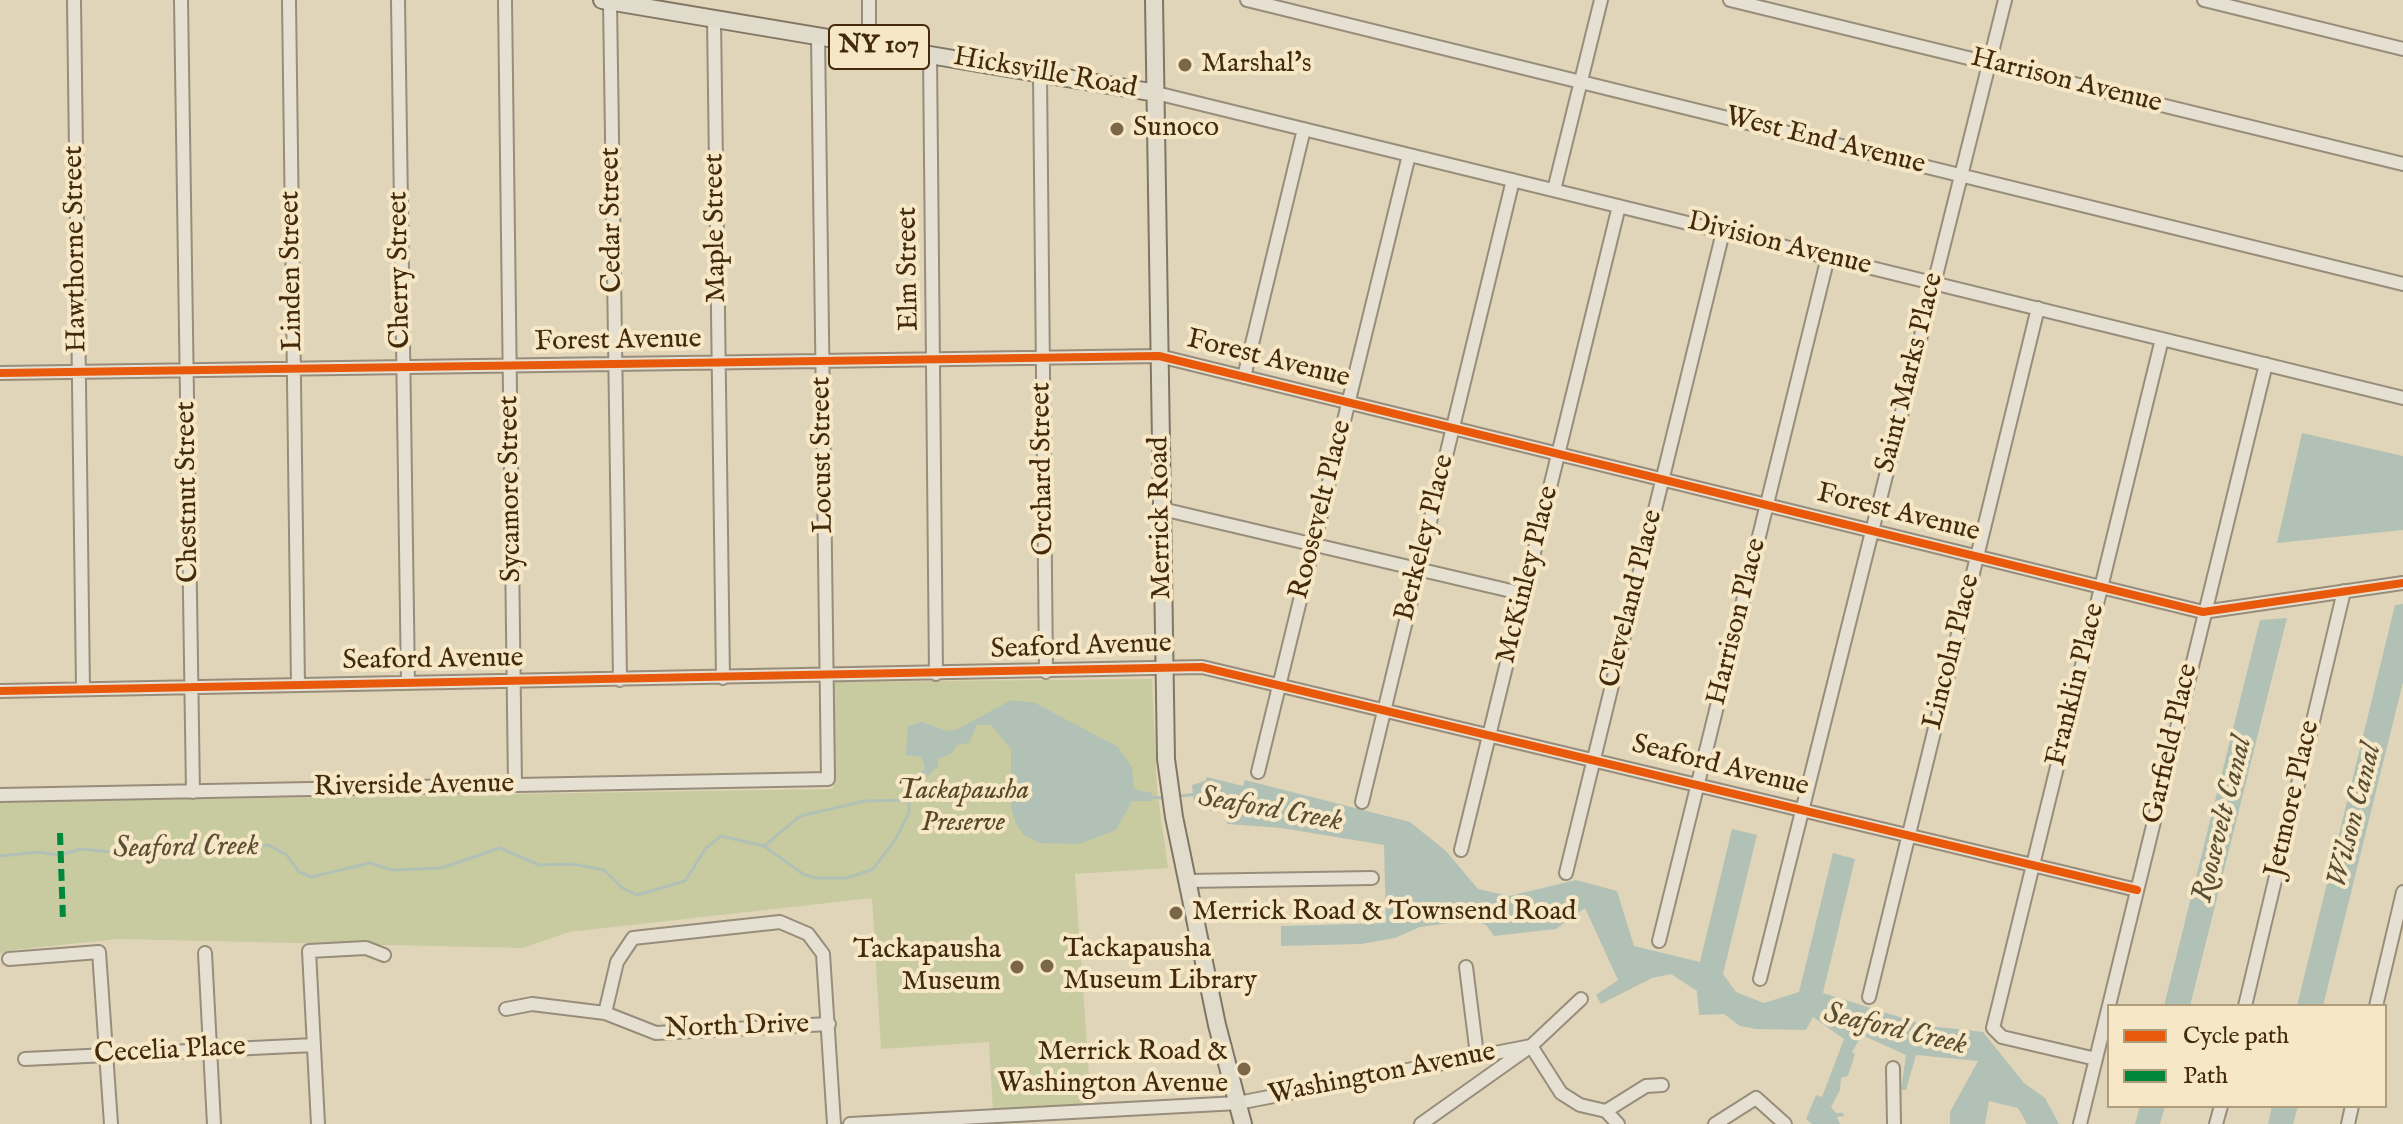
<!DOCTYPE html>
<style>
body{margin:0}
#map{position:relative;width:2403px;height:1124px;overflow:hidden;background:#e1d5b9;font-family:"IM FELL English",serif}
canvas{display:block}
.legend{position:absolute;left:2107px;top:1004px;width:280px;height:104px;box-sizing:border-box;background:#f6e8c7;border:2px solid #af9c7b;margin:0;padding:10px 14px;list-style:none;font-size:24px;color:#442a0a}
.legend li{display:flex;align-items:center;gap:16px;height:40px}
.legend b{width:40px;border:2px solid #af9c7b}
</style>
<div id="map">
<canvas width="2403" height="1124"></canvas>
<ul class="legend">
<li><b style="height:10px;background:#e8590c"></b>Cycle path</li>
<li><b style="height:10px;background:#00873e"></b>Path</li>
</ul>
</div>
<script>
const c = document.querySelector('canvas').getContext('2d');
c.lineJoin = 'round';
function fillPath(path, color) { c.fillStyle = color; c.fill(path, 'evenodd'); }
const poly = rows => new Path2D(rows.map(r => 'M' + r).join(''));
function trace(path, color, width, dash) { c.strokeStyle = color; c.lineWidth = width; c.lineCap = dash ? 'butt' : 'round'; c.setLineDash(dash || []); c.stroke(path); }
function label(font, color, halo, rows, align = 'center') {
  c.font = font + ' "IM FELL English",serif'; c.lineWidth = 8; c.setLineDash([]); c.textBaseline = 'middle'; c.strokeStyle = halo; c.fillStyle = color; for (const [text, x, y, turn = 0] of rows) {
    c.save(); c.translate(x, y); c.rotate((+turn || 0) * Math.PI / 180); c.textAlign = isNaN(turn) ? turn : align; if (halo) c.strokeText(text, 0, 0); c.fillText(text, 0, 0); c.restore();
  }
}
fillPath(poly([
 [1152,679,1157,790,1168,868,1075,874,1091,1104,993,1112,989,1042,881,1049,872,898,569,932,523,948,117,939,13,950,0,954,0,964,0,802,833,789,831,682]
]), '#c8caa0');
fillPath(poly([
 [2302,433,2403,456,2403,530,2277,543],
 [2403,604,2403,682,2323,1006,2297,1006,2395,605],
 [2287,618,2190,1006,2164,1006,2260,620],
 [1011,700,1035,703,1118,747,1132,767,1134,789,1152,793,1152,801,1132,801,1116,830,1079,844,1039,843,1023,834,1016,824,1011,807,1011,749,991,725,977,725,969,743,957,745,951,754,938,759,938,766,927,777,922,757,906,755,908,726,922,722,947,731,958,729],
 [1207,777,1243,786,1245,780,1410,822,1446,851,1478,889,1509,896,1576,880,1617,891,1634,946,1700,962,1732,829,1757,835,1723,974,1736,992,1764,1003,1799,992,1833,853,1855,859,1823,993,1928,1026,1983,1032,2024,1083,2045,1098,2059,1124,2027,1124,2018,1108,1989,1101,1985,1124,1950,1124,1950,1112,1978,1061,1916,1055,1906,1090,1901,1090,1906,1055,1862,1035,1852,1052,1855,1054,1848,1076,1841,1078,1840,1090,1831,1107,1836,1113,1843,1113,1844,1116,1837,1117,1840,1124,1812,1124,1806,1119,1816,1095,1822,1097,1844,1039,1813,1017,1806,1030,1756,1029,1740,1026,1724,1014,1699,1015,1697,991,1671,974,1652,978,1601,1004,1596,995,1618,980,1585,908,1556,929,1494,936,1486,925,1472,920,1420,927,1395,938,1361,944,1281,946,1281,926,1386,923,1384,845,1281,828,1227,824,1226,811,1210,811,1209,801,1194,803,1192,785,1205,781],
 [2140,1106,2165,1106,2160,1124,2135,1124],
 [2272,1106,2298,1106,2293,1124,2268,1124]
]), '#b2c1b5');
trace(poly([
 [1181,796,1197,794],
 [1148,797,1163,798],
 [764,846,800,816,865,801,908,800],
 [0,856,38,852,60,855,80,849,144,855,173,849,199,853,268,845,287,855,299,872,311,877,370,863,392,870,441,868,500,848,539,865,573,864,604,870,622,888,637,895,685,881,706,848,721,836,764,846,803,874,815,878,847,878,873,869,895,840,909,813,909,800,915,783,925,770]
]), '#b2c1b5', 3);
const minor = poly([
 [74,0,83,689],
 [181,0,193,792],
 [289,0,298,685],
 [398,0,408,683],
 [505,0,515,785],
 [869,0,869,45],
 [1247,0,2403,284],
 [1730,0,2403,164],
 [2204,0,2403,49],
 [610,1,620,680],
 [714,19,723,678],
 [930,55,936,674],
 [1040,74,1046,672],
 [1156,93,2403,398],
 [1554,190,1601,0],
 [0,373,1159,356,2203,612,2403,583],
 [1244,377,1304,129],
 [1162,509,1524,594],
 [0,691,1202,667,2137,890],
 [1258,772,1409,155],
 [0,795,828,779,818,36],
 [1362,802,1513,180],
 [1461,850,1619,206],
 [1566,873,1723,232],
 [1187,881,1372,878],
 [1659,941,1828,257],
 [205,953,214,1124],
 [9,959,99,952,111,1124],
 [1466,967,1477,1055],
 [1760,979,2005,0],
 [1869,997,2038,308],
 [2245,1006,2344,591],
 [2376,1006,2403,892],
 [506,1009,532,1004,605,1013,656,1033,829,1024],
 [605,1013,617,962,633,938,780,922,808,934,823,954,834,1124],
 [1531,1046,1561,1093,1580,1105,1606,1111,1618,1124],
 [25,1059,314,1045],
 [2096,1059,2002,1037,1993,1028,2162,339],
 [1893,1068,1894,1124],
 [1606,1111,1646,1086,1662,1085],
 [318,1124,309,951,366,948,384,955],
 [850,1124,1238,1103,1531,1046],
 [1421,1124,1531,1046,1581,999],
 [1715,1124,1756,1098,1785,1124],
 [2080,1124,2266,364],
 [2216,1124,2221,1106],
 [2348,1124,2352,1106]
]);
const major = poly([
 [602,0,1156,93],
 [1154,0,1166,759,1174,817,1217,1025,1243,1124]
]);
trace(minor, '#978d7a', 16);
trace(major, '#807663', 20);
trace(minor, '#e6e0d2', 12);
trace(major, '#e1dbcb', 16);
trace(poly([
 [60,833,63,921]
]), '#00873e', 6, [12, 6]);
trace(poly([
 [0,373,1159,356,2203,612,2403,583],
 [0,691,1202,667,2137,890]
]), '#e8590c', 8);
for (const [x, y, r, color] of [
 [1185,65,8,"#7b6647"],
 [1117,129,8,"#7b6647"],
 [1176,913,8,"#7b6647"],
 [1047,966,8,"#7b6647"],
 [1017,967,8,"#7b6647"],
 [1244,1069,8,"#7b6647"]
]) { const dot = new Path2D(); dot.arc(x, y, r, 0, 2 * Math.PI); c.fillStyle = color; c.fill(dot); trace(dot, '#f6e8c7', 3); }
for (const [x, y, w] of [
 [879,47,100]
]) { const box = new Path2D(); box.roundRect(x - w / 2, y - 22, w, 44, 6); c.fillStyle = '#f6e8c7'; c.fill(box); trace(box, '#442a0a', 2); }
label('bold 26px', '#442a0a', null, [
 ["NY 107",879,47]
]);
label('28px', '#442a0a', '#f6e8c7', [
 ["Marshal's",1201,65],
 ["Sunoco",1133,129],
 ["Merrick Road & Townsend Road",1192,913],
 ["Tackapausha",1063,950],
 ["Museum Library",1063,982],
 ["Tackapausha",1001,951,"right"],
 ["Museum",1001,983,"right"],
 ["Merrick Road &",1228,1053,"right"],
 ["Washington Avenue",1228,1085,"right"]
], 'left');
label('28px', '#442a0a', '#f6e8c7', [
 ["Hicksville Road",1045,74,10],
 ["Harrison Avenue",2066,82,14],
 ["West End Avenue",1825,142,14],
 ["Cedar Street",613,220,-91],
 ["Maple Street",717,228,-91],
 ["Division Avenue",1779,245,14],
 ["Hawthorne Street",77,249,-91],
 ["Elm Street",910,269,-91],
 ["Cherry Street",401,270,-91],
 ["Linden Street",293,271,-91],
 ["Forest Avenue",618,342,-1],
 ["Forest Avenue",1268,360,14],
 ["Saint Marks Place",1911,373,-76],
 ["Locust Street",824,455,-91],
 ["Orchard Street",1044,469,-91],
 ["Sycamore Street",512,489,-91],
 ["Chestnut Street",189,492,-91],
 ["Roosevelt Place",1322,510,-76],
 ["Forest Avenue",1898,514,14],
 ["Merrick Road",1162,518,-91],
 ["Berkeley Place",1426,538,-76],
 ["McKinley Place",1529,575,-76],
 ["Cleveland Place",1633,599,-76],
 ["Harrison Place",1738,622,-76],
 ["Seaford Avenue",1081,648,-2],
 ["Lincoln Place",1953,652,-76],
 ["Seaford Avenue",433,661,-1],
 ["Franklin Place",2077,685,-76],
 ["Garfield Place",2172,744,-77],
 ["Seaford Avenue",1720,767,14],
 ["Riverside Avenue",414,787,-1],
 ["Jetmore Place",2294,799,-77],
 ["North Drive",737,1028,-2],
 ["Cecelia Place",170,1052,-3],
 ["Washington Avenue",1382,1075,-11]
]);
label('italic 28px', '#5a4824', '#f6e8c7', [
 ["Tackapausha",963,792],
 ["Preserve",963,824]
]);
label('italic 30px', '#5a4e34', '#f6e8c7', [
 ["Seaford Creek",1270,811,10],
 ["Wilson Canal",2356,816,-76],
 ["Roosevelt Canal",2224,820,-76],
 ["Seaford Creek",186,849,-1],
 ["Seaford Creek",1895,1031,13]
]);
</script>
